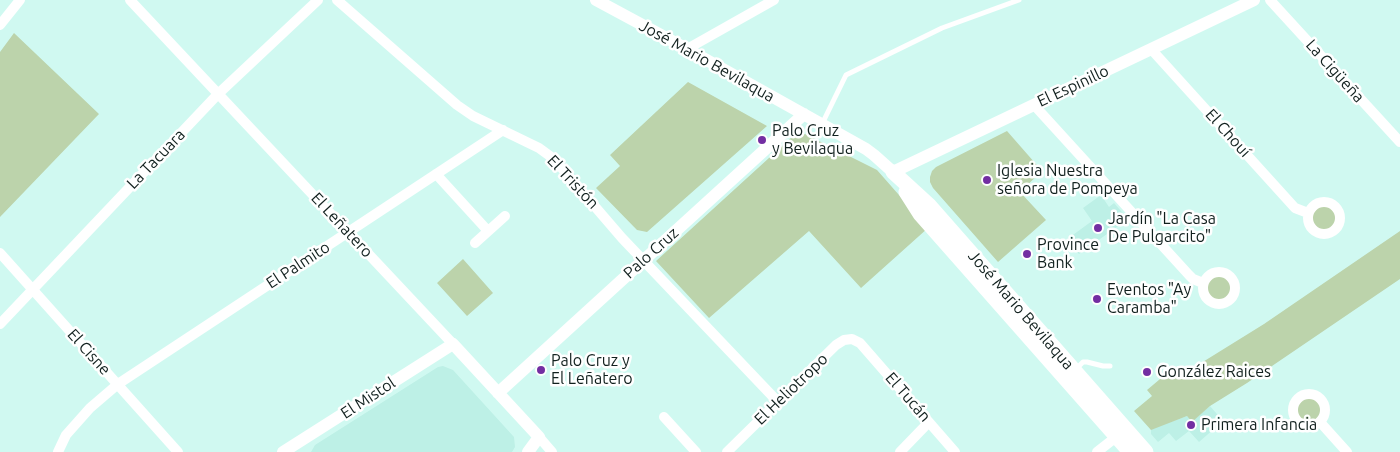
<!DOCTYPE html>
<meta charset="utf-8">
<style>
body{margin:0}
canvas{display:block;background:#d0f9f1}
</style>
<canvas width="1400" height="452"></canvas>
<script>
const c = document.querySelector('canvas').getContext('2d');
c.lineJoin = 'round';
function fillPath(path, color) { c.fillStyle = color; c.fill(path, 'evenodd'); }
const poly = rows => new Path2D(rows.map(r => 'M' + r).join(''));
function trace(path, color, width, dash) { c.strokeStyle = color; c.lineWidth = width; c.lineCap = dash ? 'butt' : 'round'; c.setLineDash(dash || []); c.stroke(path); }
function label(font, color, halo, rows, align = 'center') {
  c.font = font + ' Ubuntu,sans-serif'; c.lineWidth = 5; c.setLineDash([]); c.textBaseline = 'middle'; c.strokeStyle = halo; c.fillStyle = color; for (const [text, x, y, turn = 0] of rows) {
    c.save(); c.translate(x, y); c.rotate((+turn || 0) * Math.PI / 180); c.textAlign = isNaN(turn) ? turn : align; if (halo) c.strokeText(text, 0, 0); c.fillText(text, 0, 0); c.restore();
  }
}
fillPath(poly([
 [1101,195,1109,207,1114,203,1128,219,1079,254,1066,240,1092,221,1083,208],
 [443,366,453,370,514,437,515,447,512,452,311,452,315,445,438,367],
 [1210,406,1223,421,1199,442,1189,431,1176,441,1169,433,1158,442,1151,434,1151,430,1153,428,1187,416,1192,421]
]), '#bdf0e6');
fillPath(poly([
 [14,33,99,114,0,217,0,52],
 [688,82,767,126,647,232,637,230,596,188,620,166,610,155],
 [1007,131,1042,171,1020,192,1046,220,998,262,933,188,930,182,930,177,932,171,936,167],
 [805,134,877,170,928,228,861,288,809,231,709,318,656,261,792,137],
 '1312 218a12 12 0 1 1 24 0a12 12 0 1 1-24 0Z',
 [1400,231,1400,279,1247,383,1210,406,1192,422,1187,416,1151,430,1134,411,1152,396,1147,390,1166,374,1185,373,1264,324],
 [463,259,493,293,467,316,437,283],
 '1207 288a12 12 0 1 1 24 0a12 12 0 1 1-24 0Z',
 '1297 410a12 12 0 1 1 24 0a12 12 0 1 1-24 0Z'
]), '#bcd3ab');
trace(poly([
 [822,124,846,75,942,28,1019,0],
 [1076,369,1083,362,1087,362,1103,366,1110,366]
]), '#fff', 5);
trace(poly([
 [130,0,453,344],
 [337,0,457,105,473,116,539,148,554,159,622,238,778,402],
 [1270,0,1400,142],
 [0,25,20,0],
 [687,49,774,0],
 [1151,49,1295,208,1308,213],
 [1034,105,1189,275,1193,279,1203,283],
 [436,174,488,231],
 '1308 218a16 16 0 1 1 32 0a16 16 0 1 1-32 0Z',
 [475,243,505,216],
 [0,253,178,452],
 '1203 288a16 16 0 1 1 32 0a16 16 0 1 1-32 0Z',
 [0,324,218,94,318,0],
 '1293 410a16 16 0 1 1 32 0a16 16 0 1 1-32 0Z',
 [664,417,696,452],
 [1320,422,1347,452],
 [539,437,552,452],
 [58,452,66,435,90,408,118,384,503,130],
 [727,452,836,345,844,340,852,339,860,343,955,452],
 [900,452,929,422],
 [1097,452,1120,434]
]), '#fff', 10);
trace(poly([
 [596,0,687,49,866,149,874,155,893,172,1254,0],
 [498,393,804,114],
 [283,452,453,344,539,437,528,452]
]), '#fff', 12);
trace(poly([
 [893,172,929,205,1146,452],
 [906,192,920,214,1130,452]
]), '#fff', 15);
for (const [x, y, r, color] of [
 [762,140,5,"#732ea2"],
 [987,180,5,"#732ea2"],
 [1098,228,5,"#732ea2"],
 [1027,254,5,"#732ea2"],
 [1097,299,5,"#732ea2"],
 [541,370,5,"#732ea2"],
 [1147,372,5,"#732ea2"],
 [1191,425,5,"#732ea2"]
]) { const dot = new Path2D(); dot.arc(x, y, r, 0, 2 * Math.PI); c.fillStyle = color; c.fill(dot); trace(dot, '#fff', 2); }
label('16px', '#11201e', '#fff', [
 ["José Mario Bevilaqua",707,61,29],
 ["La Cigüeña",1335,71,48],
 ["El Espinillo",1073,86,-25],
 ["El Chouí",1228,133,48],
 ["La Tacuara",156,159,-46],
 ["El Tristón",573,182,47],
 ["El Leñatero",342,225,47],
 ["Palo Cruz",651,253,-42],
 ["El Palmito",298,265,-33],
 ["José Mario Bevilaqua",1021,310,49],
 ["El Cisne",89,352,48],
 ["El Heliotropo",791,389,-44],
 ["El Tucán",908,397,49],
 ["El Mistol",368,398,-33]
]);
label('16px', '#11201e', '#fff', [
 ["Palo Cruz",772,131],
 ["y Bevilaqua",772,149],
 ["Iglesia Nuestra",997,171],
 ["señora de Pompeya",997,189],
 ["Jardín \"La Casa",1108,219],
 ["De Pulgarcito\"",1108,237],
 ["Province",1037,245],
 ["Bank",1037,263],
 ["Eventos \"Ay",1107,290],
 ["Caramba\"",1107,308],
 ["Palo Cruz y",551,361],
 ["El Leñatero",551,379],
 ["González Raices",1157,372],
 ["Primera Infancia",1201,425]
], 'left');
</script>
